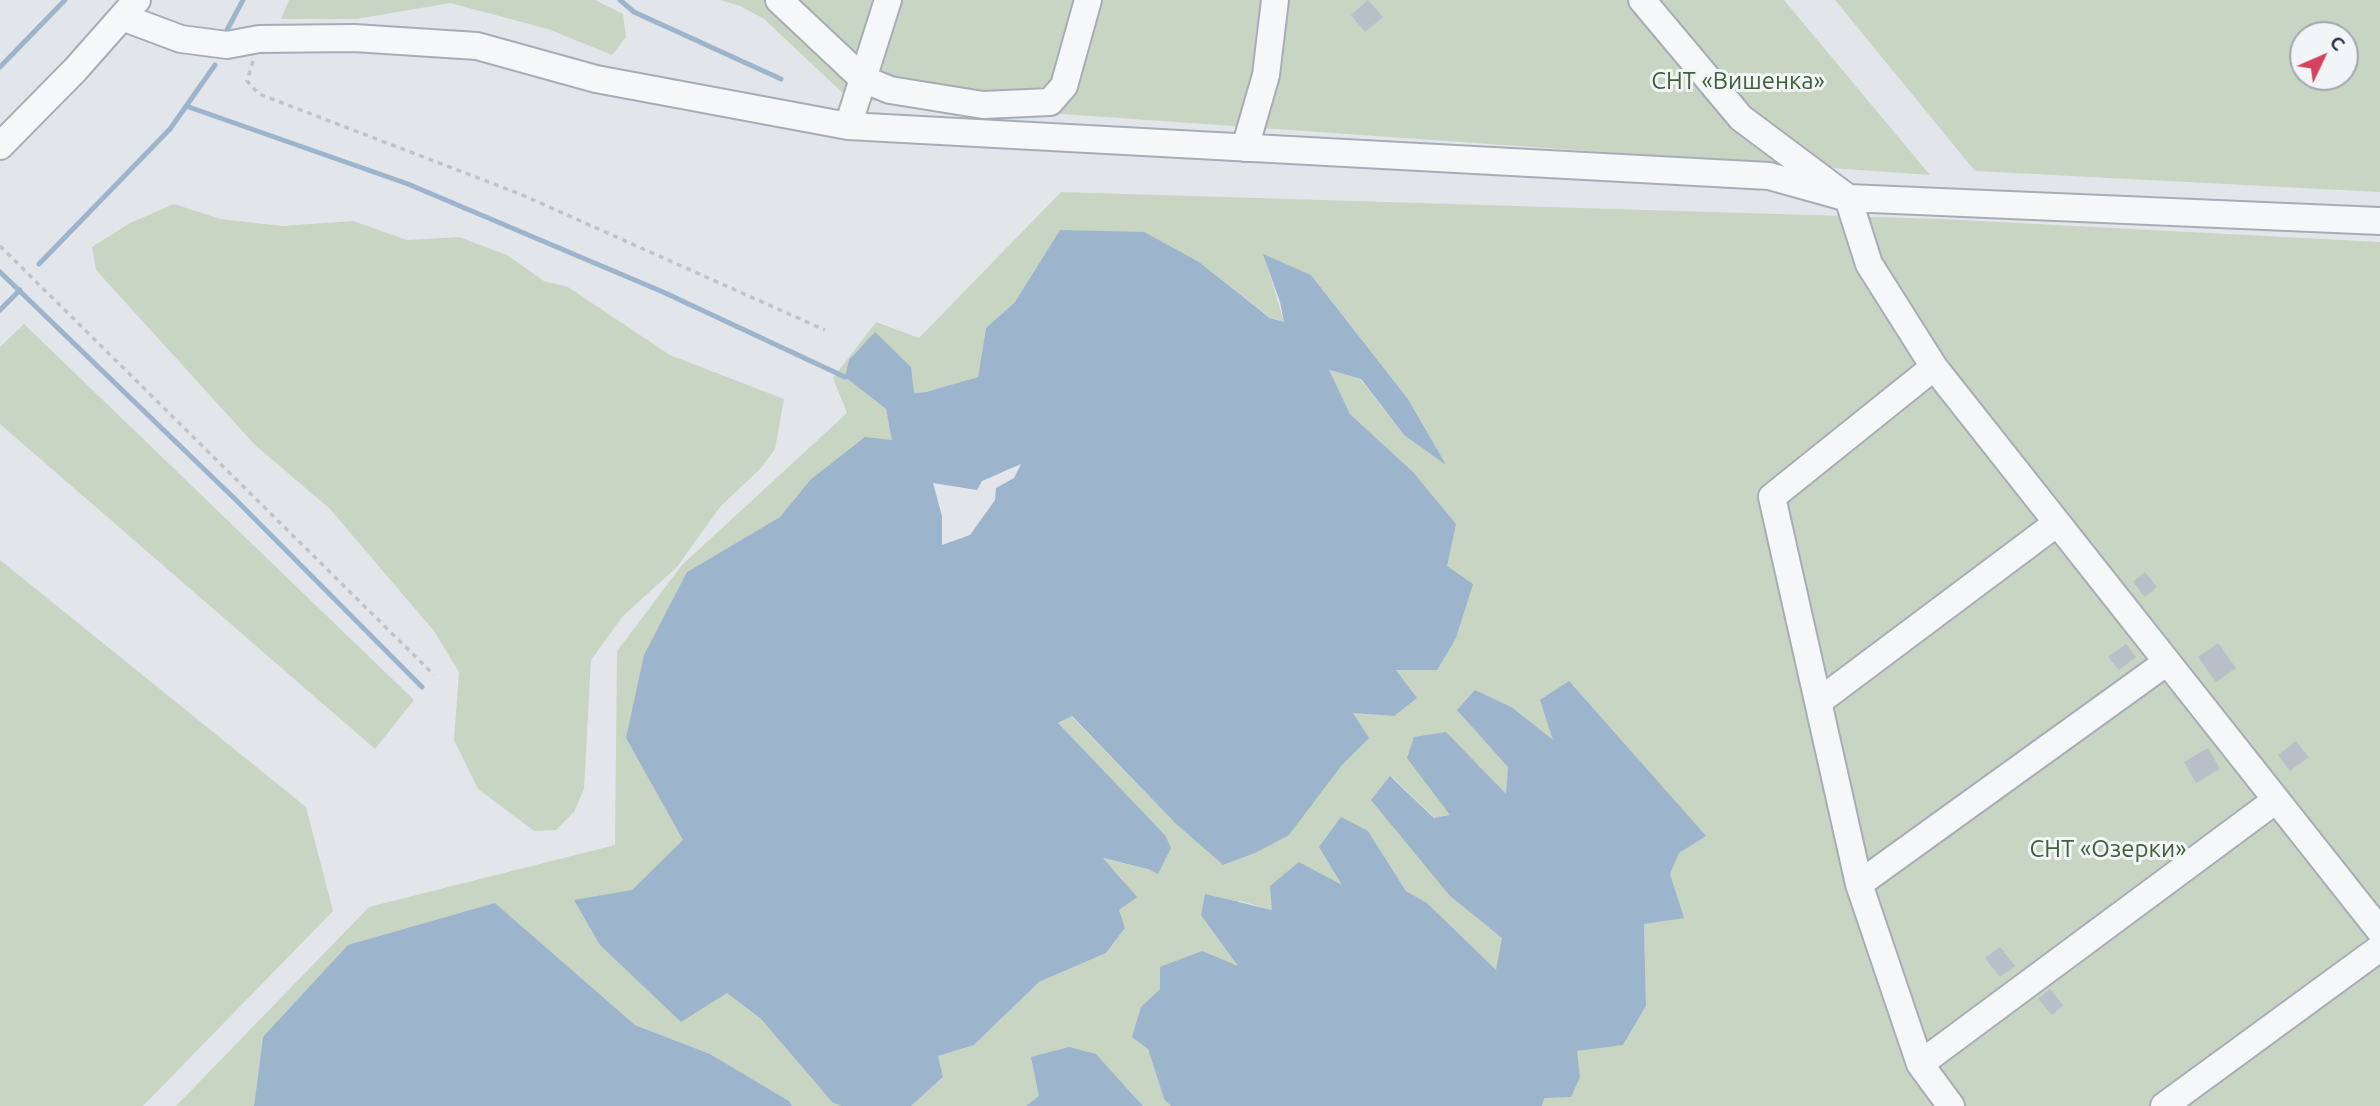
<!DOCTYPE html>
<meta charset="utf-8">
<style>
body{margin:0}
#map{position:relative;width:2380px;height:1106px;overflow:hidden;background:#e2e6eb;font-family:Ubuntu,sans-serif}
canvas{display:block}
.north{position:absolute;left:2289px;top:21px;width:70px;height:70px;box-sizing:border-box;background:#f2f5f8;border:2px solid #a2a7b0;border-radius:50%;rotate:46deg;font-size:19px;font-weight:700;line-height:28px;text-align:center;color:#293344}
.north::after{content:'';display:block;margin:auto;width:24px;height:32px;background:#d4435b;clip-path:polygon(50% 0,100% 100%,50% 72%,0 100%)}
</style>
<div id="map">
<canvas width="2380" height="1106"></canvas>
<div class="north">С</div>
</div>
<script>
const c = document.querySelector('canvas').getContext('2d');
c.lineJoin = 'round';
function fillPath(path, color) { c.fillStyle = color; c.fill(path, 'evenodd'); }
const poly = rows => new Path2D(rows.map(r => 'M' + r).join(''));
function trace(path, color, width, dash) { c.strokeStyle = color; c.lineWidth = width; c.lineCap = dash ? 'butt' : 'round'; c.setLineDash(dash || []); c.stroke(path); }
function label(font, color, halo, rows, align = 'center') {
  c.font = font + ' Ubuntu,sans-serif'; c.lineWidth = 6; c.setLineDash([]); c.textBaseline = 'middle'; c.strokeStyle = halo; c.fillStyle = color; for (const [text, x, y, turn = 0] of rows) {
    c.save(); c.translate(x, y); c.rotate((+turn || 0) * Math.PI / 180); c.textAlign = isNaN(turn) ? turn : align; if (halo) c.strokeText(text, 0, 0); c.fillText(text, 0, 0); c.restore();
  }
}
fillPath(poly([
 [289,0,595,0,623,14,626,37,612,55,548,29,450,3,356,19,281,19],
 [720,0,1784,0,1930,175,849,99,764,19,740,6],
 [1835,0,2380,0,2380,192,1975,171],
 [2303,35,2345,35,2345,77,2303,77],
 [1061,192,1940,219,2380,242,2380,1106,1542,1106,1543,1098,1580,1077,1576,1051,1623,1045,1646,1006,1644,924,1679,853,1705,836,1673,801,1554,742,1514,708,1506,795,1450,815,1435,818,1391,776,1450,896,1503,938,1496,971,1427,903,1406,891,1368,831,1343,886,1272,910,1240,901,1201,915,1239,967,1160,989,1141,1008,1148,1049,1164,1099,1171,1106,1143,1106,1096,1054,1026,1106,911,1106,943,1077,938,1056,974,1045,1039,982,1106,953,1125,928,1118,910,1122,879,1101,858,1148,869,1158,874,1165,835,1058,724,1071,716,1175,823,1223,865,1255,853,1368,738,1353,713,1394,716,1416,697,1396,670,1447,566,1412,471,1350,414,1328,370,1360,379,1404,435,1444,463,1408,399,1311,275,1264,255,1284,322,1271,318,1199,262,1060,230,1015,302,986,328,978,377,926,392,914,393,845,377,886,409,893,440,810,480,780,517,687,572,626,738,684,840,632,890,680,1022,726,992,761,1019,832,1102,841,1106,792,1106,789,1101,710,1054,635,1025,495,903,263,1037,254,1106,176,1106,369,907,615,845,617,651,682,565,847,413,833,378,876,322,919,338],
 [174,204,220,219,282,226,353,221,407,240,459,237,507,255,544,281,568,287,670,355,784,399,775,449,761,468,720,507,677,567,623,616,591,660,584,789,574,812,556,830,534,831,478,789,454,740,459,672,434,631,330,509,255,445,96,270,92,247,130,223],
 [24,324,414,700,375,749,0,424,0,347],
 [0,560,306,807,333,911,143,1106,0,1106]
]), '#c8d5c3');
fillPath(poly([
 [1060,230,1144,232,1199,262,1270,318,1284,322,1280,302,1263,254,1311,275,1408,399,1446,465,1404,435,1361,379,1329,370,1350,414,1412,471,1456,524,1447,566,1473,584,1456,638,1437,670,1396,670,1417,698,1394,716,1353,713,1369,738,1341,766,1289,835,1255,853,1223,865,1175,823,1072,716,1058,723,1165,835,1171,848,1158,874,1148,869,1103,858,1137,897,1119,910,1125,928,1106,953,1039,982,974,1045,938,1056,943,1077,911,1106,841,1106,832,1102,761,1019,727,993,681,1022,600,945,574,900,632,890,683,840,626,738,644,655,687,572,780,517,810,480,865,437,892,440,886,409,845,377,849,360,875,332,911,367,914,393,926,392,978,377,986,328,1015,302],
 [1021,464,1014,478,996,488,995,500,970,535,942,545,942,516,933,483,977,490,982,481],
 [1569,681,1706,836,1679,853,1670,874,1684,918,1644,924,1646,1006,1623,1045,1577,1051,1580,1077,1571,1097,1544,1098,1542,1106,1171,1106,1164,1099,1148,1049,1132,1037,1141,1007,1160,989,1160,967,1202,951,1238,966,1201,915,1205,894,1272,910,1270,886,1299,862,1342,885,1319,847,1341,817,1368,831,1406,891,1427,903,1496,970,1502,938,1450,896,1371,800,1390,776,1434,818,1450,815,1407,758,1414,737,1446,732,1506,794,1508,767,1457,710,1475,690,1513,708,1553,740,1540,700],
 [495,903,635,1025,710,1054,789,1101,792,1106,254,1106,263,1037,348,945],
 [1069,1047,1096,1054,1143,1106,1026,1106,1039,1096,1031,1057]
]), '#9cb4cc');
trace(poly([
 [620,0,634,12,781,79],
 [227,30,243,0],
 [0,67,65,0],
 [186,106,408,184,663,292,845,377],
 [39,264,170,129,215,65],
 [0,272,236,500,422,687],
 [0,310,20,290]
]), '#9cb4cc', 5);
fillPath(poly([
 [1368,0,1383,17,1365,32,1351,15],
 [2145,572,2157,587,2145,597,2133,582],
 [2218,643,2236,668,2216,682,2198,657],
 [2126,644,2136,657,2119,670,2108,657],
 [2296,741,2309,757,2290,771,2278,755],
 [2208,748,2220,769,2196,783,2184,762],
 [2000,947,2015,966,2000,977,1985,958],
 [2050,989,2063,1005,2052,1015,2038,999]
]), '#b9bfc9');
const minor = poly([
 [779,0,863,79,890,90,983,105,1050,102,1064,86,1088,0],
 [1642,0,1741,118,1848,198,1869,264,1934,367,2380,931],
 [122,17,181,39,227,45,259,39,354,38,477,46,596,79,848,126,1769,176,1848,198,2380,221],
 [848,126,888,0],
 [0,146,75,70,137,0],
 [1245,148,1266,75,1275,0],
 [1934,367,1772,497,1859,884,1920,1064,1951,1106],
 [1818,702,2057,523],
 [1859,884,2167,662],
 [1920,1064,2276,800],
 [2164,1106,2380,948]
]);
trace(minor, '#a7adb6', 30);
trace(poly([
 [253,61,247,81,259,94,520,194,825,330],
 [0,246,434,675]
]), '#c0c4ca', 3.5, [5, 5]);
trace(minor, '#f5f7f9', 26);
label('24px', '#3f6036', '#f2f5f8', [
 ["СНТ «Вишенка»",1738,81],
 ["СНТ «Озерки»",2108,849]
]);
</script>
